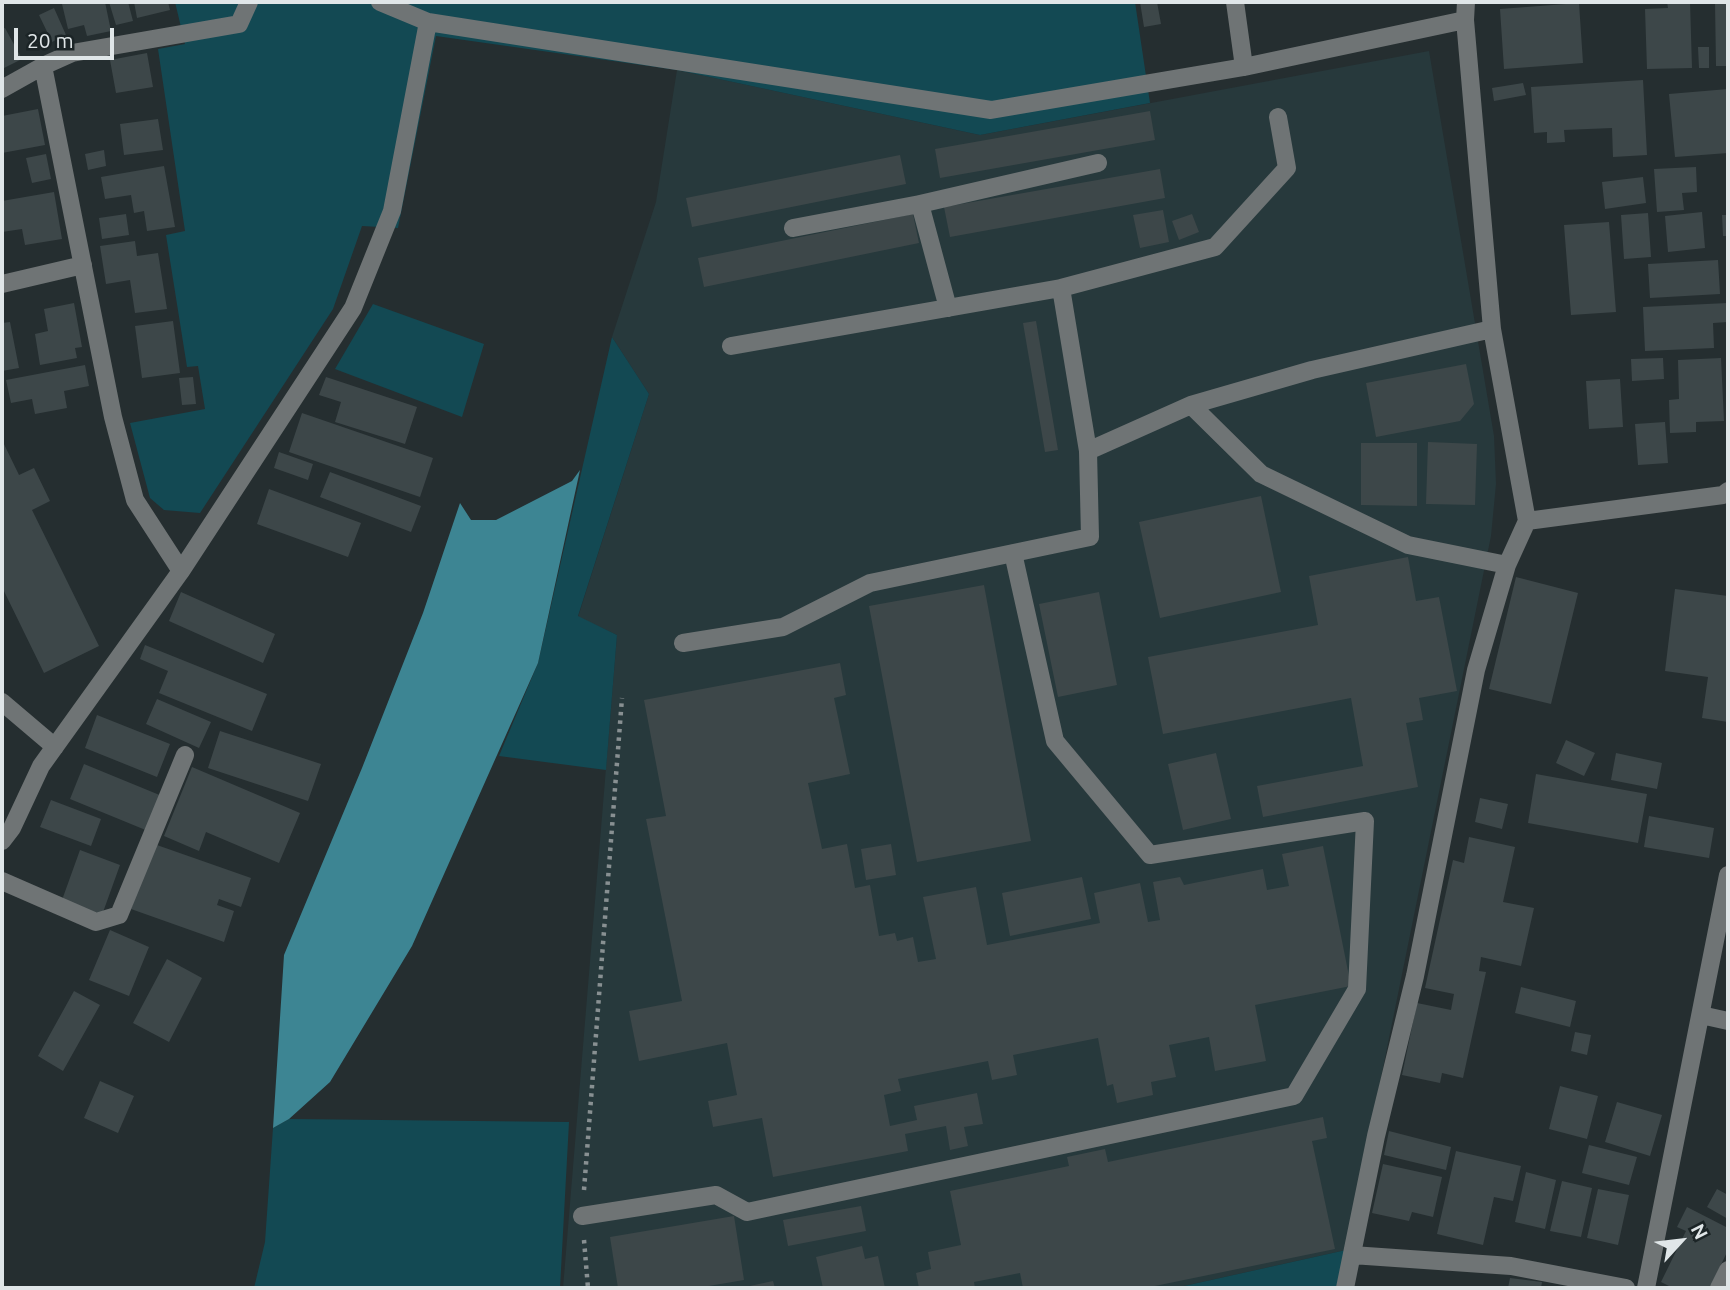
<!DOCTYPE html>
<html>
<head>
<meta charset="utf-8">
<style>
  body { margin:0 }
  #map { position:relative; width:1730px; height:1290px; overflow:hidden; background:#252e30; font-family:Ubuntu,sans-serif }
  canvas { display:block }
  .frame { position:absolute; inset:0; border:4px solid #e0e6e8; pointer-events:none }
  .north { position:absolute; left:1646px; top:1206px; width:70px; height:70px; -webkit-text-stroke:5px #1b2426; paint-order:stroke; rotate:63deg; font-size:19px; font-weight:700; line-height:28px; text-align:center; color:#e0e6e8 }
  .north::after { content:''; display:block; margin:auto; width:24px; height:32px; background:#e0e6e8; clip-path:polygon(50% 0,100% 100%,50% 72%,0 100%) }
  .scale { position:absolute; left:14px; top:28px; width:100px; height:32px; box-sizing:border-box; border:4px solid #e0e6e8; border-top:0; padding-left:9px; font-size:21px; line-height:24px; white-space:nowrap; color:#e0e6e8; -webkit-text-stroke:5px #1b2426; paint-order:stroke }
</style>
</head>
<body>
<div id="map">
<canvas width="1730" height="1290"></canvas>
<div class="frame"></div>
<div class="north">N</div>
<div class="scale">20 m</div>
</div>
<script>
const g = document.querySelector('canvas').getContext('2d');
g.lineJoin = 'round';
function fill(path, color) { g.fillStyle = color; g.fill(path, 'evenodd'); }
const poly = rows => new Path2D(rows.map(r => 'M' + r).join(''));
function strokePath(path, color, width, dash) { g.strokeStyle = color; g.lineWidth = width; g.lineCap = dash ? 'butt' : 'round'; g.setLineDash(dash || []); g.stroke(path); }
const built = poly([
  [1429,51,1494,436,1496,484,1491,536,1346,1250,1175,1288,563,1288,617,635,578,617,649,394,612,337,656,202,677,70,980,135]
]);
const green = poly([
  [175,2,1135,2,1150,103,980,135,677,70,436,36,398,228,362,226,333,309,200,513,164,510,150,498,130,423,205,409,198,366,187,367,166,235,185,231,158,49,185,44],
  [373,304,484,344,462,417,335,369],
  [612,337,649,394,578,616,617,635,606,770,499,756,538,663],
  [289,1119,569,1122,560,1288,254,1288,265,1242,273,1128],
  [1346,1250,1336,1288,1175,1288]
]);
const water = poly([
  [580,470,538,663,412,946,330,1082,289,1119,273,1128,284,955,362,768,423,613,460,503,471,520,496,520,572,481]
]);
const building = poly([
  [71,2,105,2,111,31,87,36,84,25,68,29,62,4],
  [109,2,128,2,133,21,116,25],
  [134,2,168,2,170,10,137,18],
  [1140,2,1157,2,1161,24,1144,27],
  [1667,2,1690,2,1692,68,1647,69,1645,9,1668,8],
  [1715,2,1728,2,1728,66,1716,66],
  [1579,3,1583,63,1504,69,1500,9],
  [54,8,66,35,52,42,39,15],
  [5,28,22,59,2,69,2,29],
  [1698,47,1709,47,1709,68,1699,68],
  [147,53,153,87,116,93,110,60],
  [1643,80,1647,155,1613,157,1612,128,1564,130,1565,142,1547,143,1547,132,1534,133,1531,87],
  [1523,83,1526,95,1494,101,1492,88],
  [1728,89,1728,153,1675,157,1669,94],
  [38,109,45,145,2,153,2,116],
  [1150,111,1155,140,940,178,935,149],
  [158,119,163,150,124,155,120,124],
  [104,150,106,166,88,170,85,154],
  [46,154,51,179,32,183,26,158],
  [900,155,906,184,692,227,686,198],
  [164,166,175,227,147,231,144,211,134,213,131,195,105,199,101,177],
  [1696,167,1697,192,1682,193,1684,210,1657,212,1654,169],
  [1160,169,1165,198,950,237,944,207],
  [1643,177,1646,203,1605,209,1602,182],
  [54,192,62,239,25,245,22,229,2,232,2,201],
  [1163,210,1169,242,1140,248,1133,215],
  [1702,212,1705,248,1668,252,1665,216],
  [1648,213,1651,257,1624,259,1621,215],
  [126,214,129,235,102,239,99,218],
  [913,214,919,243,704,287,698,258],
  [1192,214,1199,232,1179,240,1172,221],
  [1722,215,1728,215,1728,236,1723,236],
  [1609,222,1616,312,1571,315,1564,225],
  [135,241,137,256,158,253,167,309,135,313,130,280,106,284,100,246],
  [1718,260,1720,294,1650,298,1648,264],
  [74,303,82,347,75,348,77,358,40,365,35,334,48,331,44,309],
  [1728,303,1728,322,1713,323,1714,348,1645,351,1643,307],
  [173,321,180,373,142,378,135,326],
  [1036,321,1058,450,1045,452,1023,323],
  [10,322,19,368,2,371,2,323],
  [1663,358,1664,379,1632,381,1631,359],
  [1721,358,1724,421,1696,422,1696,432,1670,433,1669,400,1679,399,1678,360],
  [1466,364,1474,404,1460,421,1376,437,1366,383],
  [85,365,89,386,64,391,67,408,35,414,32,399,11,403,6,380],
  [193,377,196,404,182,405,179,378],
  [326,377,417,407,405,444,335,422,341,402,319,395],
  [1620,379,1623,427,1589,429,1586,381],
  [302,413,433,458,420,497,289,452],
  [1665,422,1668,463,1638,465,1635,424],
  [2,440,19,475,34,468,50,501,32,510,99,646,44,673,2,587],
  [1428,442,1477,444,1475,505,1426,504],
  [1361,443,1417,443,1417,506,1361,505],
  [279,452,313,464,308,480,274,468],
  [330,472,421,506,411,532,320,497],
  [269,489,361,523,348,557,257,524],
  [1261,496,1281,592,1160,618,1139,522],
  [1408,557,1416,601,1439,597,1457,691,1419,698,1423,720,1406,723,1418,787,1263,817,1257,786,1363,766,1351,698,1163,734,1148,657,1318,625,1309,576],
  [1516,577,1578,593,1551,704,1489,689],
  [984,585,1031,841,917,862,869,606],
  [1675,589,1728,596,1728,722,1702,718,1708,677,1665,671],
  [181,592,275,634,263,663,169,621],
  [1099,592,1117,685,1058,697,1039,604],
  [145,645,267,694,252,731,159,693,168,671,140,659],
  [840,663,846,695,834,698,850,774,808,783,822,849,847,844,855,888,870,885,879,936,895,933,897,941,913,937,918,962,936,959,923,897,976,887,987,945,1100,923,1094,893,1140,883,1148,922,1160,920,1153,882,1180,877,1184,885,1263,869,1267,890,1289,886,1282,854,1323,846,1351,986,1255,1005,1266,1061,1215,1071,1209,1037,1169,1045,1176,1077,1151,1082,1153,1095,1117,1103,1113,1084,1107,1086,1098,1038,1013,1055,1017,1075,992,1080,988,1061,898,1079,901,1091,884,1095,890,1126,917,1120,914,1106,977,1093,983,1124,964,1127,968,1146,950,1150,946,1126,905,1134,908,1151,773,1177,762,1118,713,1127,708,1101,737,1095,727,1043,639,1061,629,1011,682,1001,646,819,666,816,644,700],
  [157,699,211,722,199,748,146,724],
  [97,715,170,744,157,777,85,748],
  [220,731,321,764,308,801,208,768],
  [1566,740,1595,753,1584,776,1556,763],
  [1216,753,1231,819,1183,830,1168,764],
  [1616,753,1662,763,1657,789,1611,780],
  [84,764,162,796,148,831,70,799],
  [192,767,300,813,279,863,206,832,199,851,164,836],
  [1536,774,1647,794,1638,843,1528,823],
  [1480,798,1508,804,1502,829,1475,822],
  [51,800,101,819,91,846,40,827],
  [1649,816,1714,828,1709,858,1644,847],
  [1469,837,1515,847,1503,902,1534,908,1521,966,1481,957,1479,971,1486,972,1463,1078,1442,1073,1440,1083,1402,1075,1417,1003,1451,1010,1454,994,1425,988,1453,860,1464,863],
  [154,844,251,878,241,907,219,899,217,905,234,911,224,942,131,909],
  [891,844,896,875,866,880,861,849],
  [80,850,120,865,102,915,62,900],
  [1082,877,1091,919,1010,936,1002,893],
  [110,930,149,947,129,996,89,980],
  [167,959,202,978,169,1042,133,1023],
  [1521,987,1576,1001,1570,1027,1515,1013],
  [74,991,100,1005,63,1071,38,1056],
  [1575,1032,1591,1035,1587,1055,1571,1051],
  [100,1081,134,1096,118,1133,84,1118],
  [1560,1086,1598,1096,1587,1139,1549,1129],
  [1617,1102,1662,1115,1650,1156,1605,1142],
  [1323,1117,1327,1138,1312,1141,1335,1249,1145,1288,1023,1288,1020,1273,974,1282,975,1288,919,1288,916,1273,931,1269,928,1252,961,1245,950,1191,1069,1166,1067,1157,1105,1149,1108,1162],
  [1389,1131,1451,1147,1446,1170,1384,1155],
  [1589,1145,1637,1157,1629,1185,1582,1173],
  [1456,1151,1521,1166,1513,1201,1494,1197,1483,1245,1437,1234],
  [1383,1164,1442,1177,1433,1217,1412,1212,1409,1221,1372,1213],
  [1526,1172,1556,1180,1545,1229,1515,1222],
  [1562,1181,1592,1188,1581,1237,1550,1231],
  [1598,1189,1629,1195,1618,1245,1587,1238],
  [1717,1189,1728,1195,1728,1219,1707,1207],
  [861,1206,866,1231,788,1246,783,1220],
  [1687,1207,1728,1228,1728,1250,1710,1288,1673,1288,1661,1282,1686,1231,1677,1227],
  [734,1216,744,1280,697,1288,618,1288,610,1237],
  [862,1246,865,1259,878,1256,885,1288,823,1288,816,1257],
  [1510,1278,1542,1282,1541,1288,1508,1288],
  [773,1281,775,1288,745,1288,745,1287]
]);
const path = poly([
  [584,1190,622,698],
  [584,1240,588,1288]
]);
const minor = poly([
  [380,2,428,22,991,110,1244,67,1465,20],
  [1235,2,1244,67],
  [43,66,113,417,135,500,181,571],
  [2,89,43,66,72,53,239,24,249,2],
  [1278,117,1287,168,1215,247,1061,288,1088,451,1191,405,1312,370,1492,329],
  [920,204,948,308],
  [793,228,920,204,1098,163],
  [2,284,83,265],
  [731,346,1061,288],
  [1191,405,1261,474,1408,545,1507,565],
  [1527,521,1723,495,1728,491],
  [683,643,783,627,870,583,1090,537,1088,451],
  [2,702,55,747],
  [2,841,12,828,41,766,181,571,353,308,392,211,428,22],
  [2,881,96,922,119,915,185,755],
  [1701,1015,1728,1021],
  [582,1216,716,1195,747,1212,1294,1096,1357,989,1365,821,1150,855,1055,741,1013,553],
  [1352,1255,1511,1266,1626,1288],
  [1345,1288,1376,1136,1415,976,1476,670,1507,565,1527,521,1492,329,1465,20,1466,2],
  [1646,1288,1728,875],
  [1719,1288,1728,1270]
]);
fill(built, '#27393c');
fill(green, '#134953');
fill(water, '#3d8593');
fill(building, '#3d4749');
strokePath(path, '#889092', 4.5, [3.5, 5]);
strokePath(minor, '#6f7475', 18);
</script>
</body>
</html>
